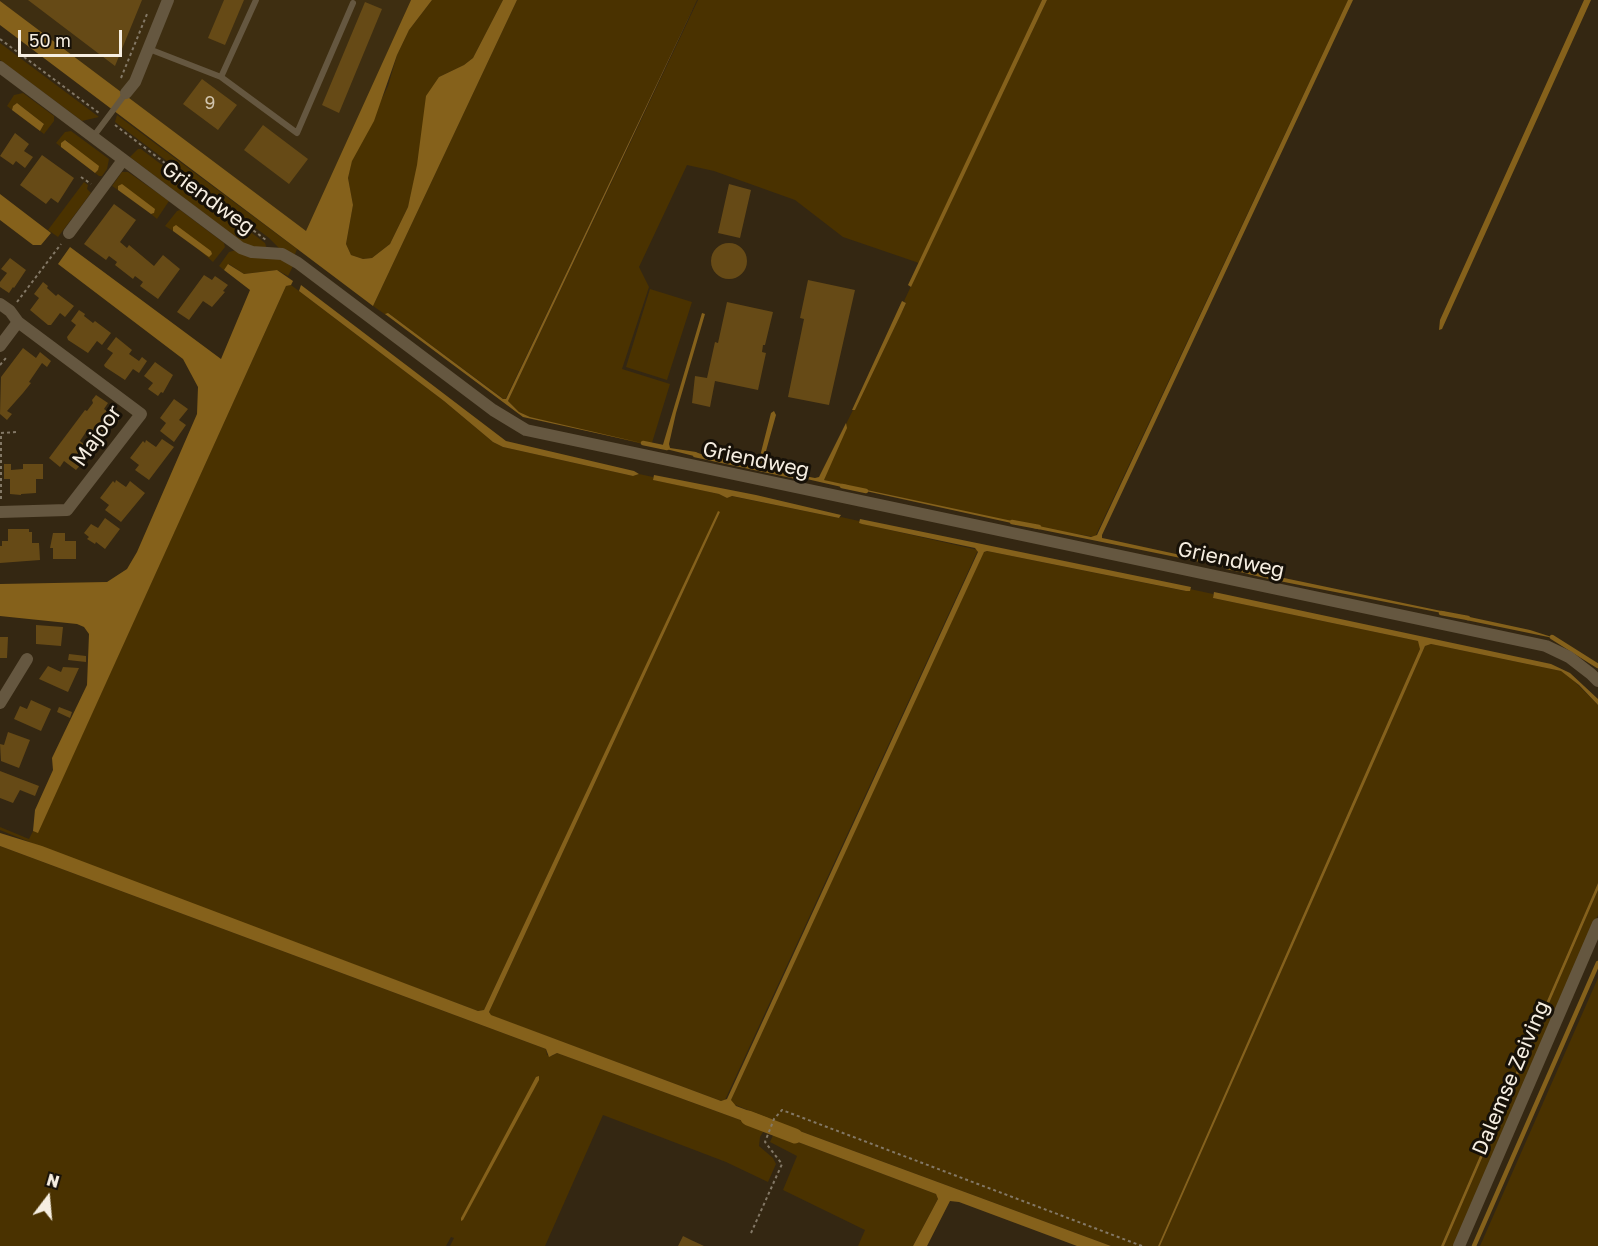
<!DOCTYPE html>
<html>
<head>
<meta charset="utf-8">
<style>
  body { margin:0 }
  #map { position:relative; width:1598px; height:1246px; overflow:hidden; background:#342712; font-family:"Golos Text",sans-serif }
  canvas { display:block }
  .north { position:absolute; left:18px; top:1168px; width:60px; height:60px; -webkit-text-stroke:4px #171108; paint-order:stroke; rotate:16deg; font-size:16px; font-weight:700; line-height:24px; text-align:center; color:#f6eee1 }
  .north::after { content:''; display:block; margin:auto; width:21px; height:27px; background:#f6eee1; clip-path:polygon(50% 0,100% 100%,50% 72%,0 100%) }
  .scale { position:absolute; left:18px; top:30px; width:104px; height:27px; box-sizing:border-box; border:3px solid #f6eee1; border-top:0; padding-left:8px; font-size:18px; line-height:21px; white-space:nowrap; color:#f6eee1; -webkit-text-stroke:4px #171108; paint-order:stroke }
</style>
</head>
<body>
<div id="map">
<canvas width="1598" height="1246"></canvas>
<div class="north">N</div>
<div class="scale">50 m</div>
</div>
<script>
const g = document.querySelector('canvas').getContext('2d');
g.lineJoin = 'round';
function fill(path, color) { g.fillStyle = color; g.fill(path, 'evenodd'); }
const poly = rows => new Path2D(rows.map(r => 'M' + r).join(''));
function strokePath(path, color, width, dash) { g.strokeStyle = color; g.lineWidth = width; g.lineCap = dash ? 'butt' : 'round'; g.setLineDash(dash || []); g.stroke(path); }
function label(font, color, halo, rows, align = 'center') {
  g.font = font + ' "Golos Text",sans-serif'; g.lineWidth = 6; g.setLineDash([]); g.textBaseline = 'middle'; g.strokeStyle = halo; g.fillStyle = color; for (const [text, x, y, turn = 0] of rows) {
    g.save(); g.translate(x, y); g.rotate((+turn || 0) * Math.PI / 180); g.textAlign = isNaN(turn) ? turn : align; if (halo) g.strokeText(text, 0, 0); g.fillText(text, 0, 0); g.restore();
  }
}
const built = poly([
  [0,0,411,0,306,237,0,14]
]);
const green = poly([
  [432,0,503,0,473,58,464,65,439,77,408,207,390,244,372,258,363,259,351,255,346,244,353,205,348,178,352,160,388,86,397,55,409,30],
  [517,0,697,0,505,400,388,313,386,315,373,306],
  [698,0,1042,0,919,263,843,237,795,200,714,171,687,165,639,267,649,287,622,369,670,384,651,446,530,417,519,412,508,401],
  [1047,0,1348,0,1095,537,1034,527,823,480,846,424,853,410,855,410,901,314,906,303,904,301],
  [0,43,99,117,82,121,0,60],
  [23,93,54,116,54,121,44,134,40,131,44,124,17,103,13,106,12,110,7,106,14,95],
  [117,115,297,249,294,257,280,249,269,238,115,122],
  [71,131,109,159,107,169,102,176,99,176,95,173,98,170,66,140,61,143,61,147,56,143,65,132],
  [138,149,141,149,265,243,267,249,248,247,130,157],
  [122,172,128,172,169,201,157,219,151,214,154,213,118,186,118,190,112,186],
  [84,182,88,185,87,189,91,193,58,237,48,230],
  [180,210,224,243,225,247,213,262,173,227,173,231,165,226,177,211],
  [236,250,278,257,294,264,288,276,277,270,244,274,229,264,224,270,219,266,229,252],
  [291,285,444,401,493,442,503,447,633,476,639,474,653,477,654,480,719,494,727,498,731,496,839,518,841,517,859,521,859,523,978,550,725,1100,721,1101,490,1015,489,1012,720,512,718,512,484,1010,478,1011,61,855,0,830,0,827,29,839,33,831,38,832,286,286],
  [650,289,692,302,667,380,626,367],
  [987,551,1185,591,1190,589,1213,594,1213,598,1418,641,1420,643,1420,649,1158,1246,1111,1246,778,1123,731,1103,731,1100,983,553],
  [1431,644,1561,671,1568,675,1598,705,1598,883,1441,1246,1160,1246,1425,646],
  [0,846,546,1049,547,1055,552,1056,557,1053,765,1129,760,1137,759,1146,773,1158,776,1164,768,1182,726,1162,603,1115,545,1246,450,1246,454,1238,451,1237,446,1246,0,1246],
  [1598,890,1598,915,1454,1246,1444,1246],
  [1598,978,1598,1246,1480,1246],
  [774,1133,936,1194,938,1199,913,1246,858,1246,865,1230,783,1190,797,1156,770,1142]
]);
const water = poly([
  [411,0,432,0,409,30,397,55,374,121,352,161,348,178,353,205,346,244,351,255,363,259,372,258,390,244,408,207,417,165,426,96,439,77,464,65,473,58,503,0,517,0,373,306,0,25,0,1,306,231],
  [697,0,508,401,519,412,530,417,646,444,523,417,385,314,388,313,503,399,506,399],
  [1042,0,1047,0,911,287,908,285],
  [1348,0,1353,0,1102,535,1102,538,1107,539,1222,564,1230,566,1230,568,1033,528,1034,525,1091,537,1097,535],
  [1584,0,1591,0,1442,329,1439,330,1440,320],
  [17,103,44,124,40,131,12,110,13,106],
  [65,140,99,166,98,170,95,173,61,147,61,143],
  [122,184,155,209,154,213,151,214,118,190,118,186],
  [0,194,51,233,41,245,33,245,0,220],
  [176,225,211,251,212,254,209,257,206,255,173,231,173,227],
  [70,247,221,359,250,290,224,270,228,264,244,274,277,270,293,281,291,285,286,286,38,833,33,831,35,810,53,770,52,758,87,685,89,634,84,627,77,624,0,616,0,584,107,582,127,569,137,552,197,414,198,387,183,359,58,264],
  [301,285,506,441,634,471,639,474,633,476,503,447,493,442,444,401,299,291],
  [902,301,906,303,901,314,855,410,852,410],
  [702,313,705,314,676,413,669,444,670,448,696,452,700,454,698,457,662,448],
  [774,411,776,415,761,469,760,470,757,468,771,413],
  [846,423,847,428,824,480,847,485,846,488,798,477,799,475,815,478,819,477],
  [654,475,756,495,841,515,839,518,732,496,727,498,719,494,653,480],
  [861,490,867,490,1017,522,1016,524],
  [718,511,720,512,489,1012,491,1015,721,1101,727,1099,978,552,975,548,862,524,859,523,860,519,1191,587,1190,591,1186,591,987,551,984,552,731,1100,736,1106,768,1118,765,1129,557,1053,549,1057,546,1049,0,846,0,833,42,846,478,1011,484,1010],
  [1246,570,1446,612,1447,614,1269,579,1248,574],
  [1214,592,1551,664,1570,673,1598,699,1598,705,1579,685,1561,671,1431,644,1425,646,1160,1246,1158,1246,1420,649,1418,641,1213,598],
  [1465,616,1530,630,1558,639,1466,620,1464,618],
  [1598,883,1598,890,1444,1246,1441,1246],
  [539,1076,539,1080,463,1220,461,1221,461,1218,536,1077],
  [778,1123,1111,1246,1077,1246,959,1202,950,1201,927,1246,913,1246,938,1199,936,1194,774,1133]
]);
const stream = poly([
  [643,443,667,448],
  [695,455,802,478],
  [842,486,866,491],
  [1012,522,1039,527],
  [1227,567,1251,572],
  [1441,613,1468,618],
  [1552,637,1598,666],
  [1474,1246,1598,963]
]);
const canal = poly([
  [748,1118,795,1136]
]);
const building = poly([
  [28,0,142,0,115,66],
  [224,0,244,0,225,45,208,38],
  [365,2,382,9,339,113,322,105],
  [202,79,237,105,218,130,183,104],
  [263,125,308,159,289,184,244,150],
  [15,133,29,144,24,151,33,157,25,168,16,161,13,165,0,156],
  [42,155,74,178,58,203,51,198,46,204,20,185],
  [729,184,751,190,740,238,718,233],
  [114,204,136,220,120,242,127,248,129,245,154,266,163,255,180,269,158,299,140,286,143,282,135,276,133,279,115,265,117,262,109,256,106,260,84,244],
  '711 261a18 18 0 1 1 36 0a18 18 0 1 1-36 0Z',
  [10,258,26,270,14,288,13,287,9,293,0,287,0,282,7,273,1,269],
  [204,275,212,280,215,276,228,285,223,291,225,292,212,307,203,301,189,320,177,312],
  [808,280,855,290,829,405,788,397,804,319,800,318],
  [43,282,48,286,47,288,56,296,58,294,74,306,65,317,60,313,51,325,48,325,30,310,39,298,34,294],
  [727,302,773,312,765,345,763,345,762,352,766,353,758,390,715,381,710,407,692,403,695,376,707,378,715,342,718,343],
  [79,310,85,314,84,316,93,323,95,321,111,333,102,345,97,341,88,353,68,340,67,337,76,325,71,321],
  [116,337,132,350,129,354,139,361,142,357,147,361,139,373,133,369,125,380,105,367,104,365,113,353,107,349],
  [23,348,36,358,40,352,51,361,47,367,42,363,29,382,31,383,23,393,7,411,12,414,7,420,0,414,1,377],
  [155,362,173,375,163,393,161,392,158,396,148,389,153,383,144,376],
  [96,395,108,403,104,409,116,418,103,438,100,438,88,429,80,441,91,450,92,452,76,470,64,461,60,467,49,458,85,410,87,411,93,403,92,400],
  [174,399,188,409,179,420,186,425,174,442,160,431,166,423,160,418],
  [162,439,174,447,149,480,135,470,139,465,130,458,143,441,145,443,146,440,156,447],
  [4,464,11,464,11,470,23,469,23,464,43,464,43,479,36,479,36,493,21,494,21,495,10,494,10,479,4,479],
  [116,480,126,487,130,481,145,493,121,522,105,510,109,505,100,498,113,481,115,483],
  [105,518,120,529,105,549,96,542,95,544,87,539,89,537,84,533,91,524,98,528],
  [8,529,29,529,29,532,32,532,32,543,39,543,40,560,0,563,0,546,2,546,2,541,8,541],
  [53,533,65,533,65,541,76,541,76,559,53,559,53,548,50,548],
  [36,625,63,627,61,646,36,644],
  [0,637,8,637,7,658,0,658],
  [69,654,86,656,86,662,68,660],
  [48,666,61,672,63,667,79,668,68,692,39,679],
  [31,700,51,709,41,731,14,719,20,706,27,709],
  [59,707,72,712,70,718,57,712],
  [8,732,30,740,19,768,1,761,0,744,4,745],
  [0,771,39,786,35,796,20,790,13,803,0,798],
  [683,1236,691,1240,704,1246,678,1246]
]);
const path = poly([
  [0,39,99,113],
  [121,78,147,14],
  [115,125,266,240],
  [81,177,91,184],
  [17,302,61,244],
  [0,365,6,358],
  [1,499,1,433,17,432],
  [751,1233,782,1164,765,1142,774,1119,782,1110,1142,1246]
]);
const service = poly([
  [149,49,221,77,297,133,353,3],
  [221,77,256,0],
  [93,137,126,93]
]);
const minor = poly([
  [0,67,241,248,252,252,282,254,298,263,493,410,526,430,1546,646,1569,657,1591,674,1598,681],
  [126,93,135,82,168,0],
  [69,233,123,160],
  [0,304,10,311,18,322,141,414,67,510,0,512],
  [0,346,18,322],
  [0,703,27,659],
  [1459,1246,1598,924]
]);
const numberNames = [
  ["9",210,103]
];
const streetNames = [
  ["Griendweg",208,198,36],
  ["Majoor",97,436,-55],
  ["Griendweg",756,460,12],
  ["Griendweg",1231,560,12],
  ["Dalemse Zeiving",1511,1078,-67]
];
fill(built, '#3e2e11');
fill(green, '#4a3200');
fill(water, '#85611b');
strokePath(stream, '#85611b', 4.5);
strokePath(canal, '#85611b', 15);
fill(building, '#664a16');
strokePath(path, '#837866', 2, [3, 3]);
strokePath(service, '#655740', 6);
strokePath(minor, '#655740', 12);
label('18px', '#d2c5ae', null, numberNames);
label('21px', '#f6eee1', '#171108', streetNames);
</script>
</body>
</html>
